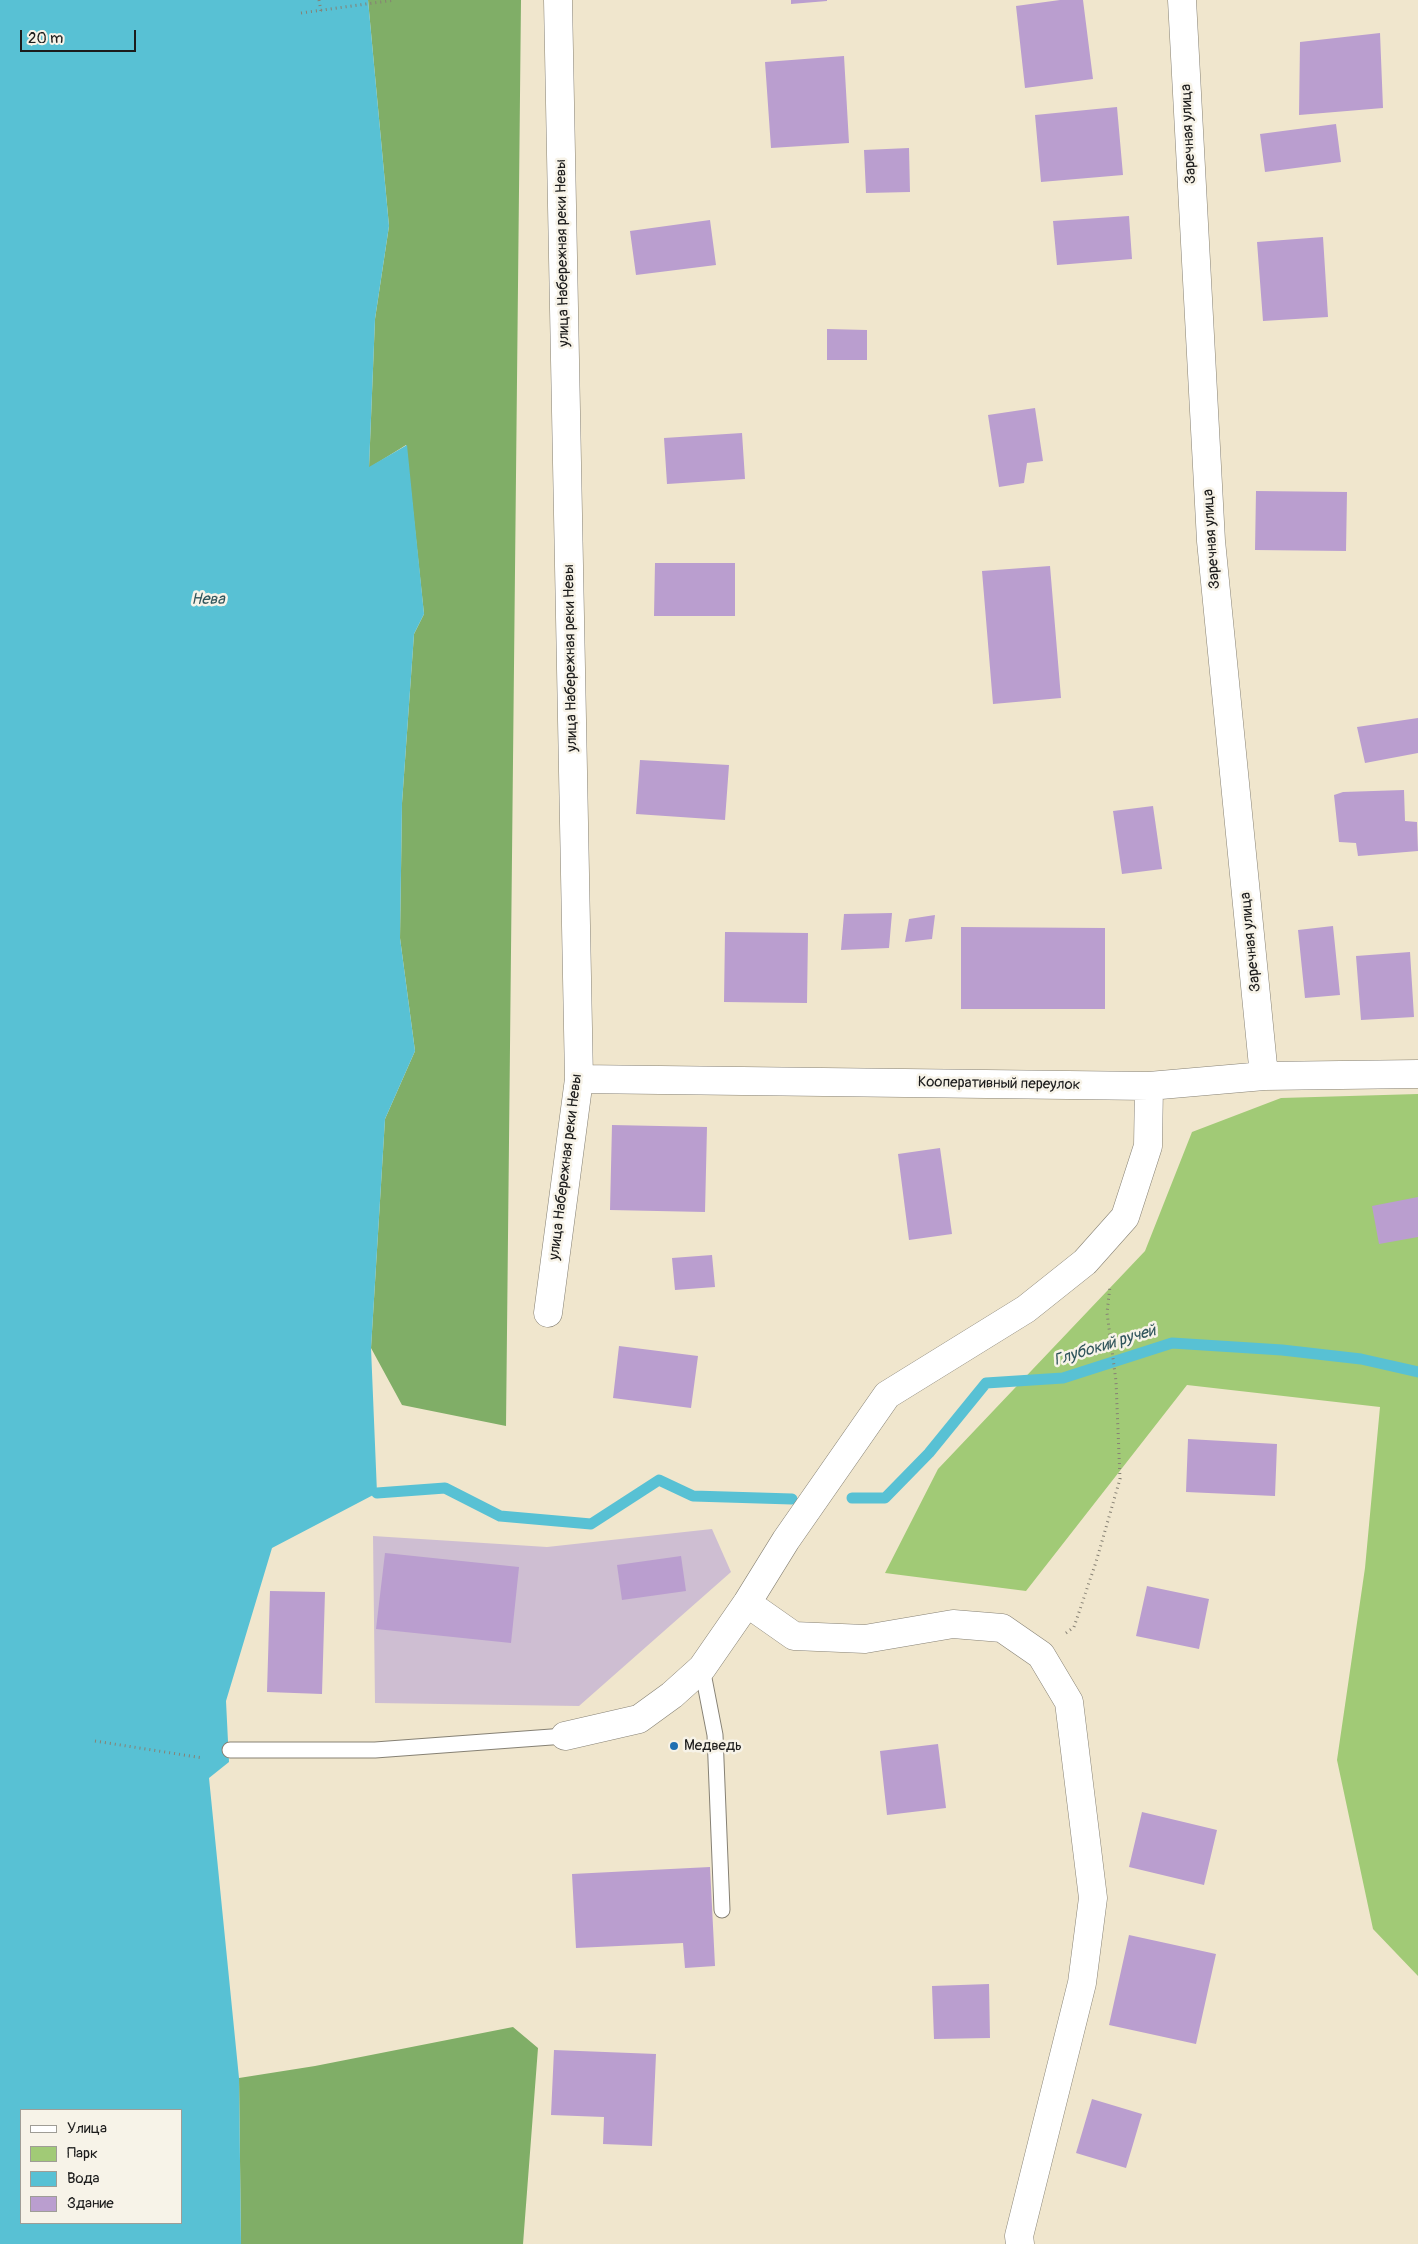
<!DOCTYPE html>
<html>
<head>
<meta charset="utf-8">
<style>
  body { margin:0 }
  #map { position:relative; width:1418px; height:2244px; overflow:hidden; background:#f0e6cd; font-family:Pangolin,sans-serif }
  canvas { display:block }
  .legend { position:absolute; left:20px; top:2109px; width:162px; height:115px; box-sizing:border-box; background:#f7f3e8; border:1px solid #9f9d96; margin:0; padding:6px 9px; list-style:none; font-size:15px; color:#1c1c1c }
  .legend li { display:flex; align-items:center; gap:10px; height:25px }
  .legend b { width:25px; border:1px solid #9f9d96 }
  .scale { position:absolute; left:20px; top:30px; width:116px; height:22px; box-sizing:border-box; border:2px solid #1c1c1c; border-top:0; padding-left:6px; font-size:15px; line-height:18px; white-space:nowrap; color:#1c1c1c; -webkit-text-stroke:4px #f7f3e8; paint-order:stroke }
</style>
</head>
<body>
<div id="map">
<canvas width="1418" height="2244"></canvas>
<ul class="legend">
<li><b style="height:6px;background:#fff"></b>Улица</li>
<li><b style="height:14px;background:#a1ca76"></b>Парк</li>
<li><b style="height:14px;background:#58c1d4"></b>Вода</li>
<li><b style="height:14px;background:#ba9ecf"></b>Здание</li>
</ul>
<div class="scale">20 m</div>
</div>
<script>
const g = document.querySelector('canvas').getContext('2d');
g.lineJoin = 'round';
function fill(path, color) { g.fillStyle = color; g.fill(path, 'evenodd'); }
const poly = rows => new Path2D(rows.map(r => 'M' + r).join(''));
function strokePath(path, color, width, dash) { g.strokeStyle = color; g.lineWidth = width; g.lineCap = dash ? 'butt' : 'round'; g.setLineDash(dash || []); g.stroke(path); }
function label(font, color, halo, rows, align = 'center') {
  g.font = font + ' Pangolin,sans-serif'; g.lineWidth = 5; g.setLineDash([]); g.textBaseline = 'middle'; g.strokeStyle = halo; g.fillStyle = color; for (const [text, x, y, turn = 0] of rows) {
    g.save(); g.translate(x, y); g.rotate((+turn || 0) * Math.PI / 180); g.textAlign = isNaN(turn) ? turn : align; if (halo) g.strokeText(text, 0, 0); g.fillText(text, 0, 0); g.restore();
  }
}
const industrial = poly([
  [712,1529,731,1572,579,1706,375,1703,373,1536,547,1547]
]);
const green = poly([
  [1418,1094,1418,1976,1373,1929,1337,1760,1365,1568,1380,1407,1187,1385,1026,1591,885,1573,938,1469,1145,1251,1192,1132,1281,1098]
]);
const forest = poly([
  [368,0,521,0,506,1426,402,1405,371,1348,385,1119,415,1051,400,938,402,803,414,634,424,614,406,445,369,468,375,319,389,226],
  [513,2027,538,2048,523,2244,241,2244,239,2078,315,2066]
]);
const water = poly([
  [0,0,368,0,389,226,375,319,369,467,407,445,424,614,414,634,402,803,400,938,415,1051,385,1119,371,1348,377,1493,272,1548,226,1701,229,1762,209,1778,239,2078,241,2244,0,2244],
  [21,2110,181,2110,181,2223,21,2223]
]);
const stream = poly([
  [377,1493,445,1488,500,1516,591,1524,659,1480,693,1496,792,1499],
  [852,1498,885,1498,929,1453,986,1383,1063,1378,1172,1343,1282,1350,1361,1359,1418,1372]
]);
const building = poly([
  [791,0,827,0,827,1,791,4],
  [1060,0,1083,0,1093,79,1025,88,1016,6],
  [1380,33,1383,108,1299,115,1300,42],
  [844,56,849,143,771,148,765,62],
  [1117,107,1123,175,1041,182,1035,115],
  [1336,124,1341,162,1265,172,1260,134],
  [909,148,910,192,866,193,864,150],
  [1129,216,1132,259,1057,265,1053,221],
  [710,220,716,265,636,275,630,231],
  [1323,237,1328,317,1263,321,1257,242],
  [827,329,867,330,867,360,827,360],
  [1035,408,1043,461,1027,463,1024,483,999,487,988,415],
  [742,433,745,479,667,484,664,438],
  [1256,491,1347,492,1346,551,1255,550],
  [655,563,735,563,735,616,654,616],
  [1050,566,1061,698,993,704,982,571],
  [1418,718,1418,753,1365,763,1357,727],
  [640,760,729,765,725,820,636,814],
  [1404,790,1405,821,1417,822,1418,851,1358,856,1356,843,1339,842,1334,795,1343,792],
  [1153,806,1162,869,1122,874,1113,811],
  [892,913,889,948,841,950,844,914],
  [935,915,932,939,905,942,909,919],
  [1333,926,1340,995,1305,998,1298,930],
  [961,927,1105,928,1105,1009,961,1009],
  [725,932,808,933,807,1003,724,1002],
  [1410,952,1414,1017,1361,1020,1356,956],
  [612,1125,707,1127,705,1212,610,1210],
  [940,1148,952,1234,909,1240,898,1154],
  [1418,1197,1418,1237,1379,1244,1372,1206],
  [712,1255,715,1287,675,1290,672,1258],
  [619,1346,698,1356,691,1408,613,1398],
  [1188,1439,1277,1444,1275,1496,1186,1492],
  [385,1553,519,1567,511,1643,376,1629],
  [681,1556,686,1591,622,1600,617,1565],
  [1147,1586,1209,1599,1199,1649,1136,1636],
  [270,1591,325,1592,322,1694,267,1692],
  [938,1744,946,1808,887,1815,880,1751],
  [1142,1812,1217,1830,1204,1885,1129,1867],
  [710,1867,715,1966,685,1968,683,1943,576,1948,572,1874],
  [1129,1935,1216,1954,1196,2044,1109,2025],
  [989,1984,990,2038,934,2039,932,1986],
  [554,2050,656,2054,652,2146,603,2144,604,2117,551,2115],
  [1092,2099,1142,2114,1126,2168,1076,2153]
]);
const path = poly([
  [319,0,321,11],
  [301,13,395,0],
  [1066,1633,1074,1627,1096,1562,1120,1479,1116,1381,1107,1313,1110,1286],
  [95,1741,203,1758]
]);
const lane = poly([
  [702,1668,715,1735,722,1910],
  [230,1750,375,1750,565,1736]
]);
const street = poly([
  [1182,0,1211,541,1264,1076],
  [579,1079,1149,1086,1264,1076,1418,1074],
  [548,1313,579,1079,558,0],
  [747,1603,794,1636,865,1639,953,1624,1002,1628,1041,1655,1069,1702,1093,1898,1082,1983,1019,2236,1020,2244],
  [565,1736,639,1719,672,1695,702,1668,747,1603,786,1540,887,1395,1026,1309,1085,1262,1125,1217,1148,1146,1149,1086]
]);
const markers = [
  [674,1746,5,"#1f6fb2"]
];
const streetNames = [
  ["Заречная улица",1189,134,-93],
  ["улица Набережная реки Невы",563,253,-91],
  ["Заречная улица",1212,539,-94],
  ["улица Набережная реки Невы",571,658,-91],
  ["Заречная улица",1251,942,-96],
  ["Кооперативный переулок",999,1084,1],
  ["улица Набережная реки Невы",566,1167,-83]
];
const poiNames = [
  ["Медведь",684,1746]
];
const waterNames = [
  ["Нева",208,600],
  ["Глубокий ручей",1105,1346,-17]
];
fill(industrial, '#cebed2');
fill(green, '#a1ca76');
fill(forest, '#80ae67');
fill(water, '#58c1d4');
strokePath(stream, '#58c1d4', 11);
fill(building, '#ba9ecf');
strokePath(lane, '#868174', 17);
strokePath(street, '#868174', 29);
strokePath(path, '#868174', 3, [1, 4]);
strokePath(lane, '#fff', 15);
strokePath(street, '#fff', 28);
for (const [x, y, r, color] of markers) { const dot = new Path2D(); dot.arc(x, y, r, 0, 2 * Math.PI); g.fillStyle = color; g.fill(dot); strokePath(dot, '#f7f3e8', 2); }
label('15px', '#1c1c1c', '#f7f3e8', streetNames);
label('15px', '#1c1c1c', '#f7f3e8', poiNames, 'left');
label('italic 16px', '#31565c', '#f7f3e8', waterNames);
</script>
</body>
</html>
